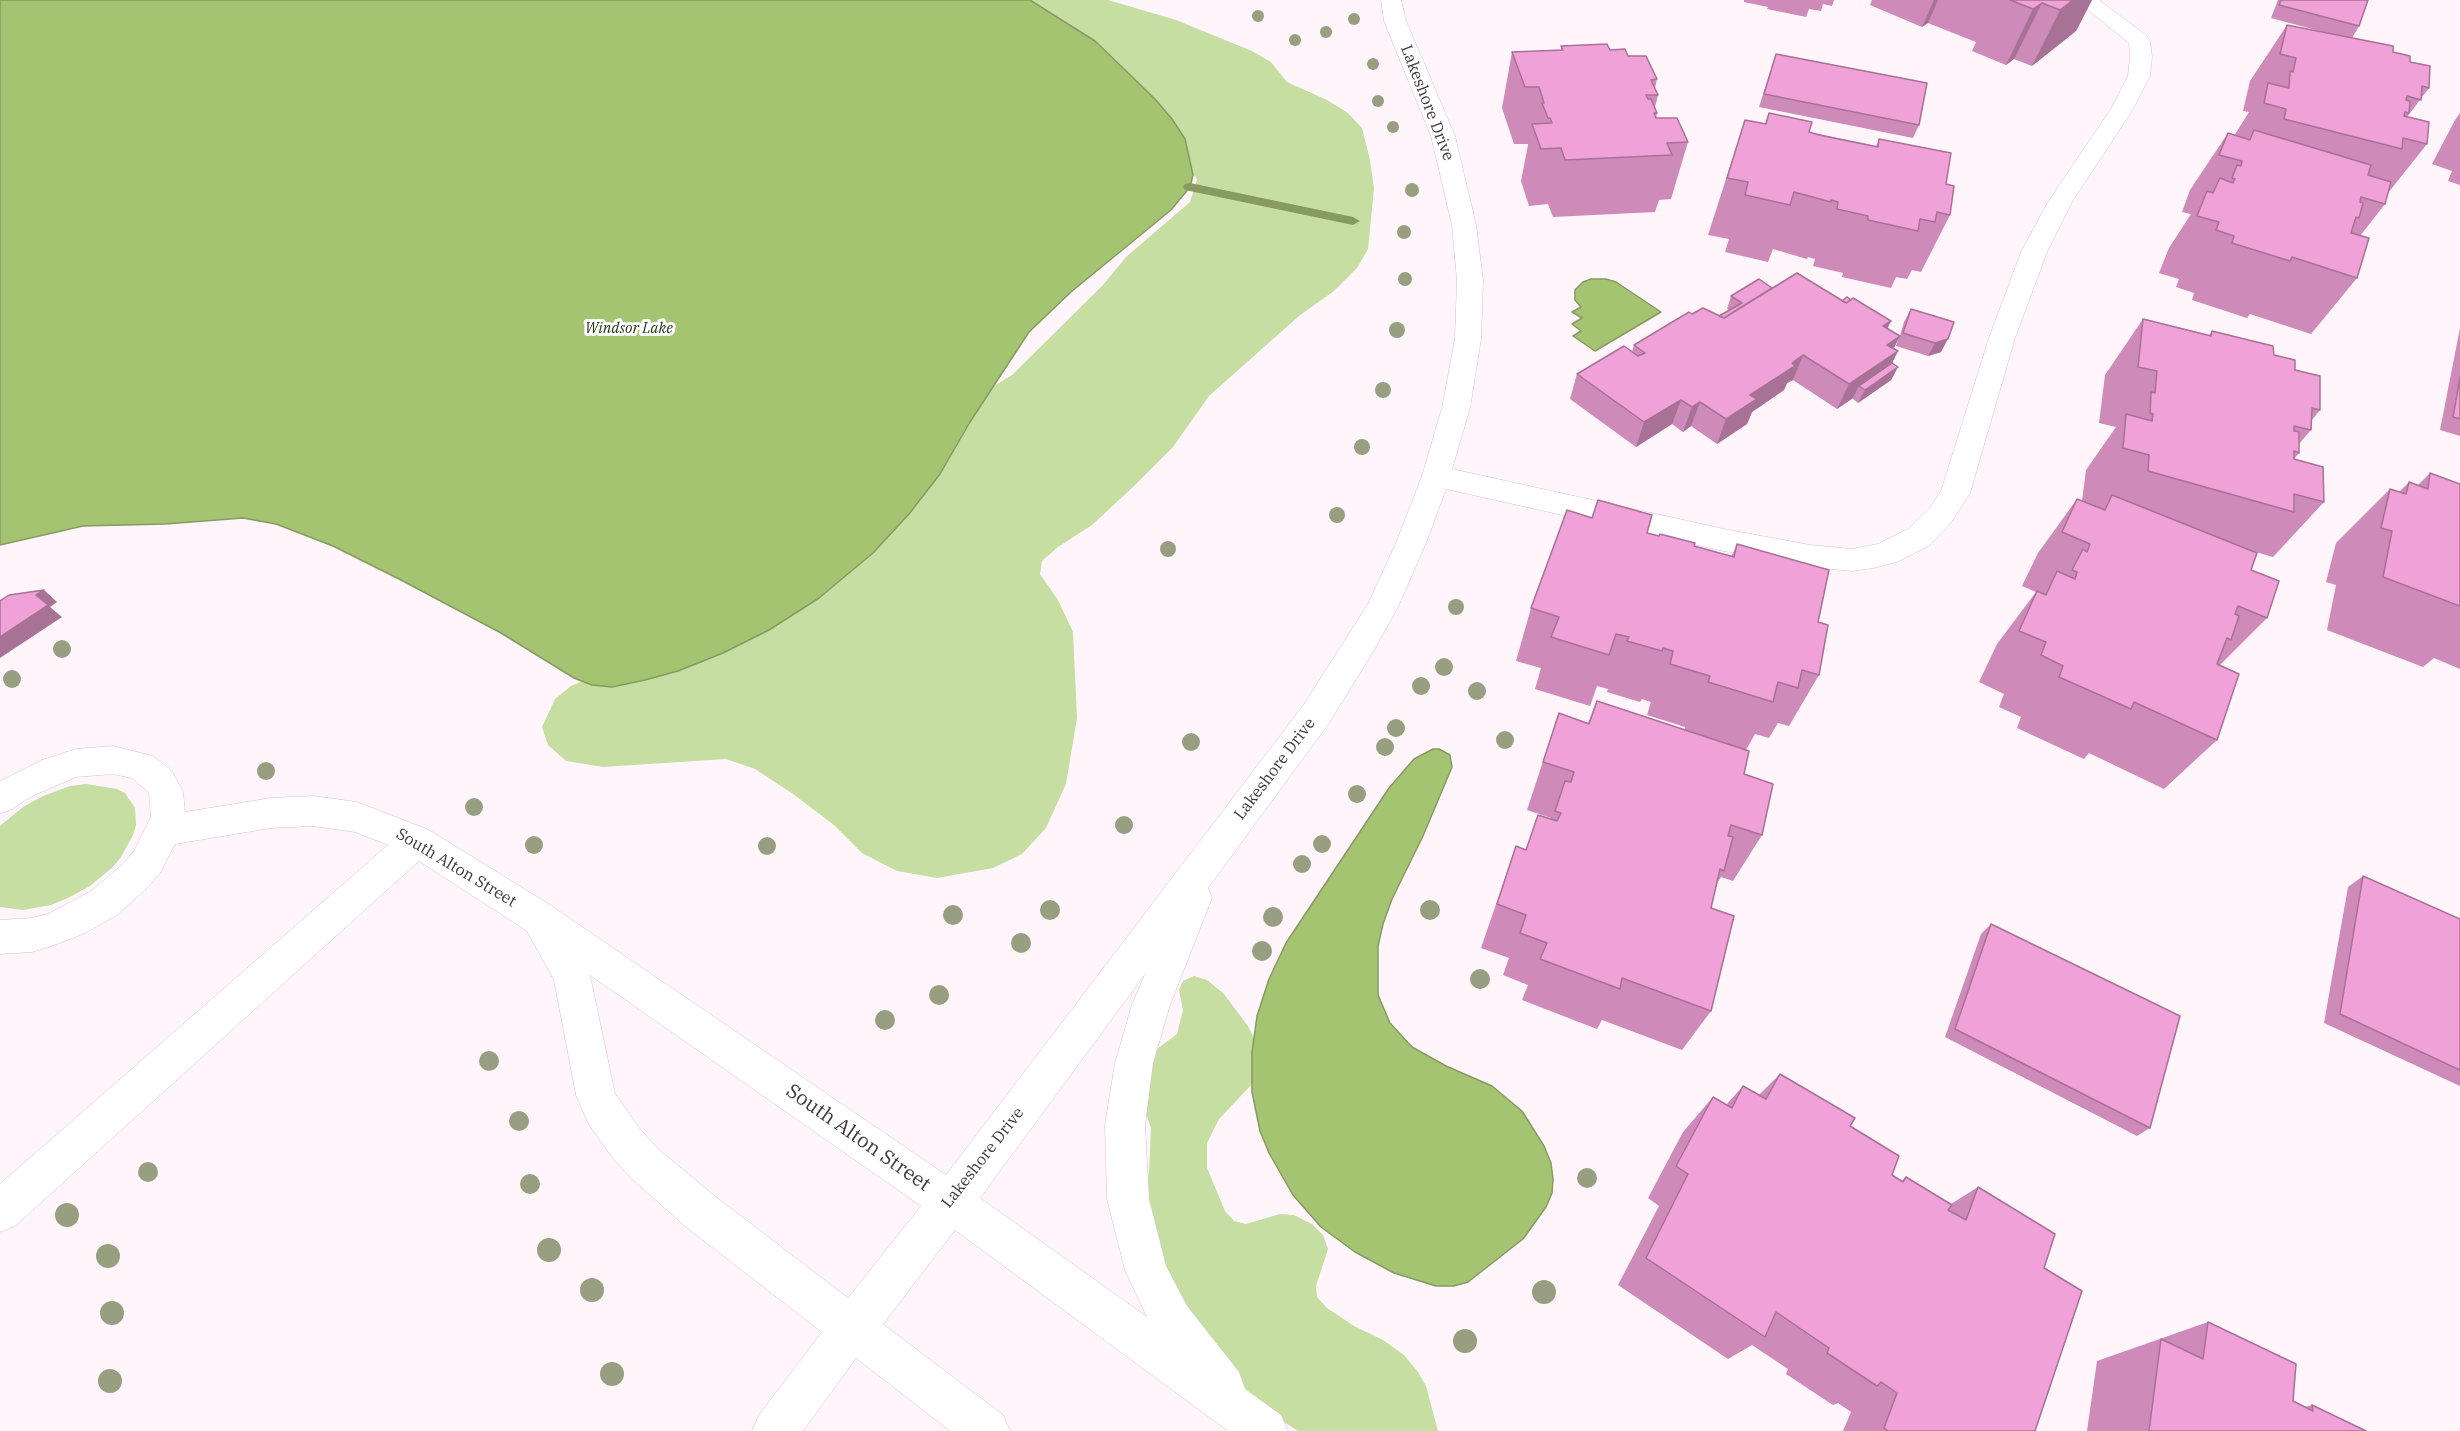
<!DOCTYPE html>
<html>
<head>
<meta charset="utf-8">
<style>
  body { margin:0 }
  canvas { display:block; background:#fff5fb }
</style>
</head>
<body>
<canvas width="2460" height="1431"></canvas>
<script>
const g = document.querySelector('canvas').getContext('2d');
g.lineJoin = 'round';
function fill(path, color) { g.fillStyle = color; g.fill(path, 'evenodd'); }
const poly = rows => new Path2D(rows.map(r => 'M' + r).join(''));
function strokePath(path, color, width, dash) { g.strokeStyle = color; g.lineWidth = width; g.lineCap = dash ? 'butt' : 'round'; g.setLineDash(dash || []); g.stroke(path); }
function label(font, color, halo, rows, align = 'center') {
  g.font = font + ' "IBM Plex Serif",serif'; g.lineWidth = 6; g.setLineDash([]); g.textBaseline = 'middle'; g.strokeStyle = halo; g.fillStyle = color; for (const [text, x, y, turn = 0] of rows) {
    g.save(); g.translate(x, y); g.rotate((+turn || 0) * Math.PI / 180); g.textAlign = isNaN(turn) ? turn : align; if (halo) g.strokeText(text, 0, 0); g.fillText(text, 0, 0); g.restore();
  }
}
const green = poly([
  [1026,0,1108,0,1176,20,1252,51,1271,62,1287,82,1327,100,1348,113,1362,128,1370,160,1374,188,1368,249,1357,268,1334,291,1299,316,1209,396,1173,447,1133,487,1092,525,1058,547,1042,561,1040,574,1058,600,1073,632,1077,718,1066,784,1046,828,1022,854,993,868,937,878,897,871,862,853,834,825,793,794,755,769,726,759,603,767,566,761,548,745,542,727,555,699,571,686,596,676,969,401,1012,375,1102,286,1127,256,1190,202,1197,179],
  [86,784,117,789,125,793,135,808,136,825,133,835,121,857,113,867,90,886,68,898,51,905,23,910,0,907,0,826,23,807,43,796,70,786],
  [1194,976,1207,980,1224,994,1248,1026,1257,1045,1255,1081,1219,1119,1207,1143,1207,1168,1225,1211,1234,1221,1246,1224,1280,1214,1294,1215,1312,1224,1323,1235,1328,1249,1316,1286,1317,1297,1327,1308,1354,1326,1383,1340,1404,1355,1418,1372,1426,1386,1438,1431,1298,1431,1249,1400,1170,1301,1145,1194,1149,1172,1151,1128,1147,1116,1139,1109,1149,1055,1177,1034,1183,1010,1179,990,1183,981]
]);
const water = poly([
  [0,0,1030,0,1095,41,1155,99,1172,119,1185,139,1193,175,1190,187,1171,210,1071,292,1029,332,970,422,940,474,909,514,873,553,819,598,769,630,723,653,678,671,645,680,612,687,592,685,574,678,501,633,401,580,333,546,276,524,243,518,165,524,83,526,0,545,0,0],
  [1591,279,1606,279,1616,282,1661,312,1595,351,1573,336,1581,331,1572,324,1582,318,1572,312,1581,307,1575,300,1575,290,1583,282,1591,279],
  [1433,749,1439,749,1450,755,1452,767,1423,836,1392,899,1383,924,1378,946,1378,995,1390,1023,1412,1047,1446,1066,1492,1086,1522,1111,1544,1146,1551,1163,1553,1179,1552,1193,1546,1207,1523,1239,1468,1282,1454,1286,1436,1286,1394,1273,1355,1252,1321,1227,1293,1195,1269,1153,1260,1131,1252,1092,1252,1052,1257,1016,1269,979,1286,943,1389,788,1414,759,1433,749]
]);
const stream = poly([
  [1190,183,1353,217,1360,221,1353,225,1185,190,1183,187,1185,184,1190,183]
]);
const minor = poly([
  [1381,0,1401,0,1406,21,1455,136,1476,225,1483,280,1481,339,1470,408,1452,469,1724,529,1810,545,1852,549,1878,544,1908,529,1930,508,1941,491,1989,338,2021,252,2048,202,2111,109,2128,76,2130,57,2129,43,2076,0,2099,0,2147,36,2150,41,2152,57,2150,76,2133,109,2072,202,2047,252,2015,338,1970,493,1950,524,1930,545,1897,562,1873,568,1852,571,1810,567,1724,551,1446,489,1426,543,1398,607,1373,652,1329,723,1208,888,1212,898,1170,1005,1153,1063,1145,1125,1149,1199,1166,1266,1187,1306,1239,1372,1245,1389,1281,1415,1288,1431,1228,1431,955,1230,883,1324,1003,1415,1010,1431,950,1431,856,1358,803,1431,752,1431,759,1415,822,1332,686,1227,630,1177,612,1157,588,1123,576,1095,554,980,527,931,419,861,15,1226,0,1232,0,1184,388,845,355,832,313,826,271,828,175,844,160,873,148,887,117,915,85,933,49,947,32,952,0,954,0,920,32,918,48,914,91,891,122,865,134,851,151,817,149,793,132,778,113,774,76,777,32,796,12,809,0,814,0,781,42,760,76,749,113,746,153,756,172,771,183,792,185,812,271,798,313,796,357,802,429,830,547,903,946,1175,1305,703,1368,604,1396,543,1422,476,1442,408,1455,339,1457,280,1452,225,1431,136,1384,21,1381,0],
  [1145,974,1132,1005,1115,1063,1105,1125,1107,1199,1125,1270,1147,1317,980,1198,1145,974],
  [590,975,921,1206,848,1298,716,1197,658,1149,640,1129,615,1094,590,975]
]);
const trees = [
  [1258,16,6],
  [1354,19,6],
  [1326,32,6],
  [1295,40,6],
  [1373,64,6],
  [1378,101,6],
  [1393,127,6],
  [1412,190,7],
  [1404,232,7],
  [1405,279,7],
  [1397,330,8],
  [1383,390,8],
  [1362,447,8],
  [1337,515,8],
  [1168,549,8],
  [1456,607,8],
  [62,649,9],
  [1444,667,9],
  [12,679,9],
  [1421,686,9],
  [1477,691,9],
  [1396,728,9],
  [1505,740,9],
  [1191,742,9],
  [1385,747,9],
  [266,771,9],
  [1357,794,9],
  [474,807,9],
  [1124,825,9],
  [1322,844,9],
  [534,845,9],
  [767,846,9],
  [1302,864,9],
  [1050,910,10],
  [1430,910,10],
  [953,915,10],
  [1273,917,10],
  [1021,943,10],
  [1262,951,10],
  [1480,979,10],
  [939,995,10],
  [885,1020,10],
  [489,1061,10],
  [519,1121,10],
  [148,1172,10],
  [1587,1178,10],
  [530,1184,10],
  [67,1215,12],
  [549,1250,12],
  [108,1256,12],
  [592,1290,12],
  [1544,1292,12],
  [112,1313,12],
  [1465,1341,12],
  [612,1374,12],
  [110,1381,12]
];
const wall = poly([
  [1744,0,1834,0,1832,6,1823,4,1821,11,1809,9,1806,17,1767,9,1768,7,1744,2],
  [1872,0,2092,0,2076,31,2032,66,2014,59,2006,65,1972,51,1976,42,1928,23,1922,27,1870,5],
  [2278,0,2368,0,2359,26,2352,38,2393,52,2410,62,2429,88,2407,117,2427,144,2388,193,2385,204,2360,236,2357,278,2311,334,2250,314,2247,318,2192,300,2194,293,2176,287,2179,279,2159,273,2169,248,2191,214,2182,212,2190,190,2228,133,2234,136,2249,112,2243,111,2250,81,2287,25,2327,33,2271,18],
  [1561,46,1610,50,1628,56,1657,79,1655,88,1658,95,1655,107,1657,113,1656,118,1688,142,1671,199,1659,200,1655,212,1553,217,1548,204,1529,206,1521,181,1528,145,1528,144,1514,144,1502,108,1512,52,1561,50],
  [1776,54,1919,125,1913,138,1759,107],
  [1769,113,1809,132,1876,146,1879,139,1946,184,1950,215,1921,272,1912,270,1907,279,1896,277,1891,288,1842,277,1843,273,1813,266,1815,259,1808,257,1807,259,1773,249,1768,262,1725,252,1729,239,1708,235,1745,120,1765,124],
  [2460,113,2460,185,2448,181,2452,171,2432,164,2455,120],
  [1773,288,1842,301,1891,321,1887,328,1900,336,1904,322,1911,309,1941,352,1928,356,1896,346,1899,337,1894,348,1898,351,1892,363,1898,367,1891,380,1858,403,1853,399,1853,398,1837,409,1793,380,1787,383,1784,390,1752,412,1747,424,1717,444,1691,426,1683,432,1672,424,1636,447,1570,399,1577,374,1632,352,1634,345,1692,314,1719,316,1729,310,1727,309,1731,296],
  [2143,319,2209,335,2212,331,2274,355,2295,370,2320,410,2312,420,2311,430,2299,444,2299,453,2294,459,2324,502,2273,557,2256,552,2251,570,2267,618,2220,665,2217,740,2164,789,2089,753,2084,759,2017,728,2021,717,1999,707,2004,694,1979,682,1997,644,2036,592,2022,586,2038,553,2077,499,2082,501,2086,470,2116,427,2099,423,2105,375],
  [2460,328,2460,436,2440,430],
  [2430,473,2460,484,2460,669,2434,658,2423,667,2327,630,2336,585,2326,582,2336,543,2390,489,2399,492,2409,482,2418,485],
  [1647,533,1731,557,1737,544,1818,622,1819,675,1789,726,1778,723,1769,738,1755,734,1746,750,1744,774,1762,835,1733,881,1721,877,1717,883,1711,908,1711,1011,1682,1050,1602,1020,1597,1029,1522,1000,1528,985,1503,975,1509,958,1481,948,1516,846,1526,850,1538,815,1551,819,1551,818,1527,810,1559,713,1588,723,1597,701,1685,730,1685,727,1647,715,1651,702,1642,699,1640,702,1607,692,1608,689,1597,686,1590,706,1535,689,1541,668,1516,661,1531,608],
  [2363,876,2460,919,2460,1086,2324,1023,2348,887],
  [1991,924,2150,1128,2137,1136,1945,1037,1981,934],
  [1780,1074,1850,1126,1892,1175,1902,1181,1906,1177,1951,1204,1978,1187,2044,1268,2035,1431,1843,1431,1851,1412,1838,1403,1833,1405,1786,1374,1788,1369,1752,1345,1728,1359,1618,1285,1659,1206,1648,1198,1683,1132,1713,1097,1726,1105,1743,1086,1759,1095],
  [2208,1322,2293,1401,2305,1407,2312,1405,2366,1431,2087,1431,2097,1361]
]);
const shadedWall = poly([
  [1934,0,1938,0,1928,23,1922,27],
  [2072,0,2092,0,2076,31,2032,66,2060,10],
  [2042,3,2014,59,2006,65,2033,9],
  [1891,321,1879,346,1883,326],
  [1900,336,1889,357,1898,351,1886,375,1898,367,1891,380,1858,403,1865,390,1859,386,1853,398,1837,409,1849,384,1887,345],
  [1948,339,1941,352,1928,356,1935,343],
  [1803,355,1793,380,1787,383,1784,390,1752,412,1747,424,1717,444,1726,419,1750,395],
  [1681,400,1672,424,1636,447,1644,422],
  [1700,402,1691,426,1683,432,1692,407],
  [44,590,57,602,50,607,62,617,0,658,0,637,36,595]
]);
const building = poly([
  [2010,0,2073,0,2060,10,2042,3,2033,9,2010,0],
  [2281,0,2368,0,2359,26,2279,5,2281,0],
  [2287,25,2393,46,2393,52,2410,56,2410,62,2430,66,2429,88,2422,86,2421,100,2407,96,2406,100,2410,101,2409,113,2405,112,2404,116,2429,122,2427,144,2403,138,2402,149,2284,119,2286,109,2264,103,2268,83,2289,88,2290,71,2293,72,2296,58,2280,54,2287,25],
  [1607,44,1610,50,1625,49,1628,56,1646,56,1657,79,1651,80,1658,95,1646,95,1648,99,1651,99,1657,113,1654,113,1656,118,1677,118,1688,142,1667,143,1672,155,1565,160,1561,148,1541,149,1532,124,1552,123,1550,118,1548,118,1542,103,1544,103,1539,87,1525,87,1512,52,1563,50,1561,46,1607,44],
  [1776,54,1927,83,1919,125,1764,94,1776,54],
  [1769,113,1812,122,1809,132,1819,135,1878,147,1879,139,1951,153,1946,184,1954,186,1950,215,1937,212,1935,222,1920,219,1918,231,1868,220,1868,216,1837,209,1838,202,1831,200,1831,202,1794,192,1790,205,1745,195,1748,182,1727,178,1745,120,1766,124,1769,113],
  [2254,130,2371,165,2368,175,2391,182,2385,204,2361,197,2360,202,2363,203,2359,218,2356,217,2351,233,2369,238,2357,278,2292,257,2290,261,2232,243,2234,236,2216,230,2219,222,2197,216,2207,191,2213,193,2220,178,2233,183,2235,179,2232,178,2237,165,2241,166,2242,161,2219,155,2228,133,2250,140,2254,130],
  [1797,273,1846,303,1853,298,1891,321,1883,326,1900,336,1887,345,1898,351,1849,384,1803,355,1792,363,1795,366,1750,395,1757,399,1726,419,1700,402,1692,407,1681,400,1644,422,1577,374,1624,346,1638,356,1645,353,1634,345,1689,312,1692,314,1703,308,1724,318,1797,273],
  [1759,279,1772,288,1724,318,1719,316,1742,303,1731,296,1759,279],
  [1847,297,1851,300,1846,303,1842,301,1847,297],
  [1911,309,1954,322,1948,339,1935,343,1903,333,1911,309],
  [2143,319,2211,336,2212,331,2273,346,2274,355,2295,360,2295,370,2320,376,2320,410,2312,408,2311,430,2294,426,2294,431,2299,432,2299,453,2294,451,2294,459,2323,467,2324,502,2294,494,2294,512,2148,471,2149,455,2123,448,2126,414,2152,421,2153,414,2150,413,2151,392,2155,393,2157,371,2138,367,2143,319],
  [1892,363,1898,367,1865,390,1859,386,1892,363],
  [2460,378,2460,419,2453,417,2460,378],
  [2430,473,2460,484,2460,606,2383,577,2392,531,2381,528,2390,489,2406,494,2409,482,2428,489,2430,473],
  [2112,495,2257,553,2251,570,2279,581,2267,618,2238,606,2235,614,2239,616,2231,640,2227,638,2217,664,2239,674,2217,740,2134,702,2131,709,2059,677,2063,666,2041,655,2046,642,2019,631,2037,591,2046,595,2057,571,2075,579,2077,572,2072,570,2083,549,2087,552,2090,544,2062,532,2077,499,2105,510,2112,495],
  [1598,500,1652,515,1647,533,1659,536,1660,534,1695,543,1694,546,1734,557,1737,544,1829,570,1818,622,1828,625,1819,675,1802,670,1798,688,1778,682,1773,702,1708,682,1710,676,1670,664,1673,651,1663,648,1662,651,1627,641,1629,637,1616,634,1609,655,1551,637,1559,617,1531,608,1567,510,1592,518,1598,500],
  [44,590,36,595,48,605,0,637,0,601,9,595,44,590],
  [1597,701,1749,751,1744,774,1773,784,1762,835,1731,825,1728,836,1733,837,1724,871,1720,869,1711,908,1734,916,1711,1011,1622,978,1620,989,1540,959,1547,943,1520,933,1526,915,1497,904,1516,846,1526,850,1538,815,1557,821,1561,813,1555,811,1565,781,1571,782,1574,772,1543,762,1559,713,1589,724,1597,701],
  [2363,876,2460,919,2460,1070,2340,1014,2363,876],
  [1991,924,2180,1016,2150,1128,1955,1029,1991,924],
  [1780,1074,1855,1118,1850,1126,1899,1156,1892,1175,1903,1182,1906,1177,1952,1205,1948,1210,1966,1220,1978,1187,2055,1234,2044,1268,2082,1291,2035,1431,1888,1431,1884,1428,1897,1393,1881,1382,1877,1386,1827,1353,1829,1348,1776,1312,1765,1337,1646,1258,1688,1174,1676,1166,1713,1097,1732,1108,1743,1086,1766,1099,1780,1074],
  [2208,1322,2296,1364,2293,1401,2313,1411,2312,1405,2366,1431,2149,1431,2161,1339,2203,1359,2208,1322]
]);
const farWaternames = [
  ["Windsor Lake",629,329]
];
const streetNames = [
  ["Lakeshore Drive",1427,103,69],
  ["Lakeshore Drive",1275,769,-53],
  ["South Alton Street",456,868,31],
  ["Lakeshore Drive",983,1158,-52]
];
const nearStreetnames = [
  ["South Alton Street",858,1138,35]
];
fill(green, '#c6dea1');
fill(water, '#a5c471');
strokePath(water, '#879a62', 1.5);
fill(stream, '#879a62');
strokePath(minor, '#d7c0cf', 1);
fill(minor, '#fff');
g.fillStyle = '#989f81';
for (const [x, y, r] of trees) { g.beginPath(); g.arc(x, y, r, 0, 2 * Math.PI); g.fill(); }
fill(wall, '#ce8ab9');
fill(shadedWall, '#a87196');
fill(building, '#f0a1d7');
strokePath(building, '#a87196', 1.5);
label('italic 15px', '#283411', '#fff', farWaternames);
label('16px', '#42393f', '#fff', streetNames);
label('20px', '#42393f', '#fff', nearStreetnames);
</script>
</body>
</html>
